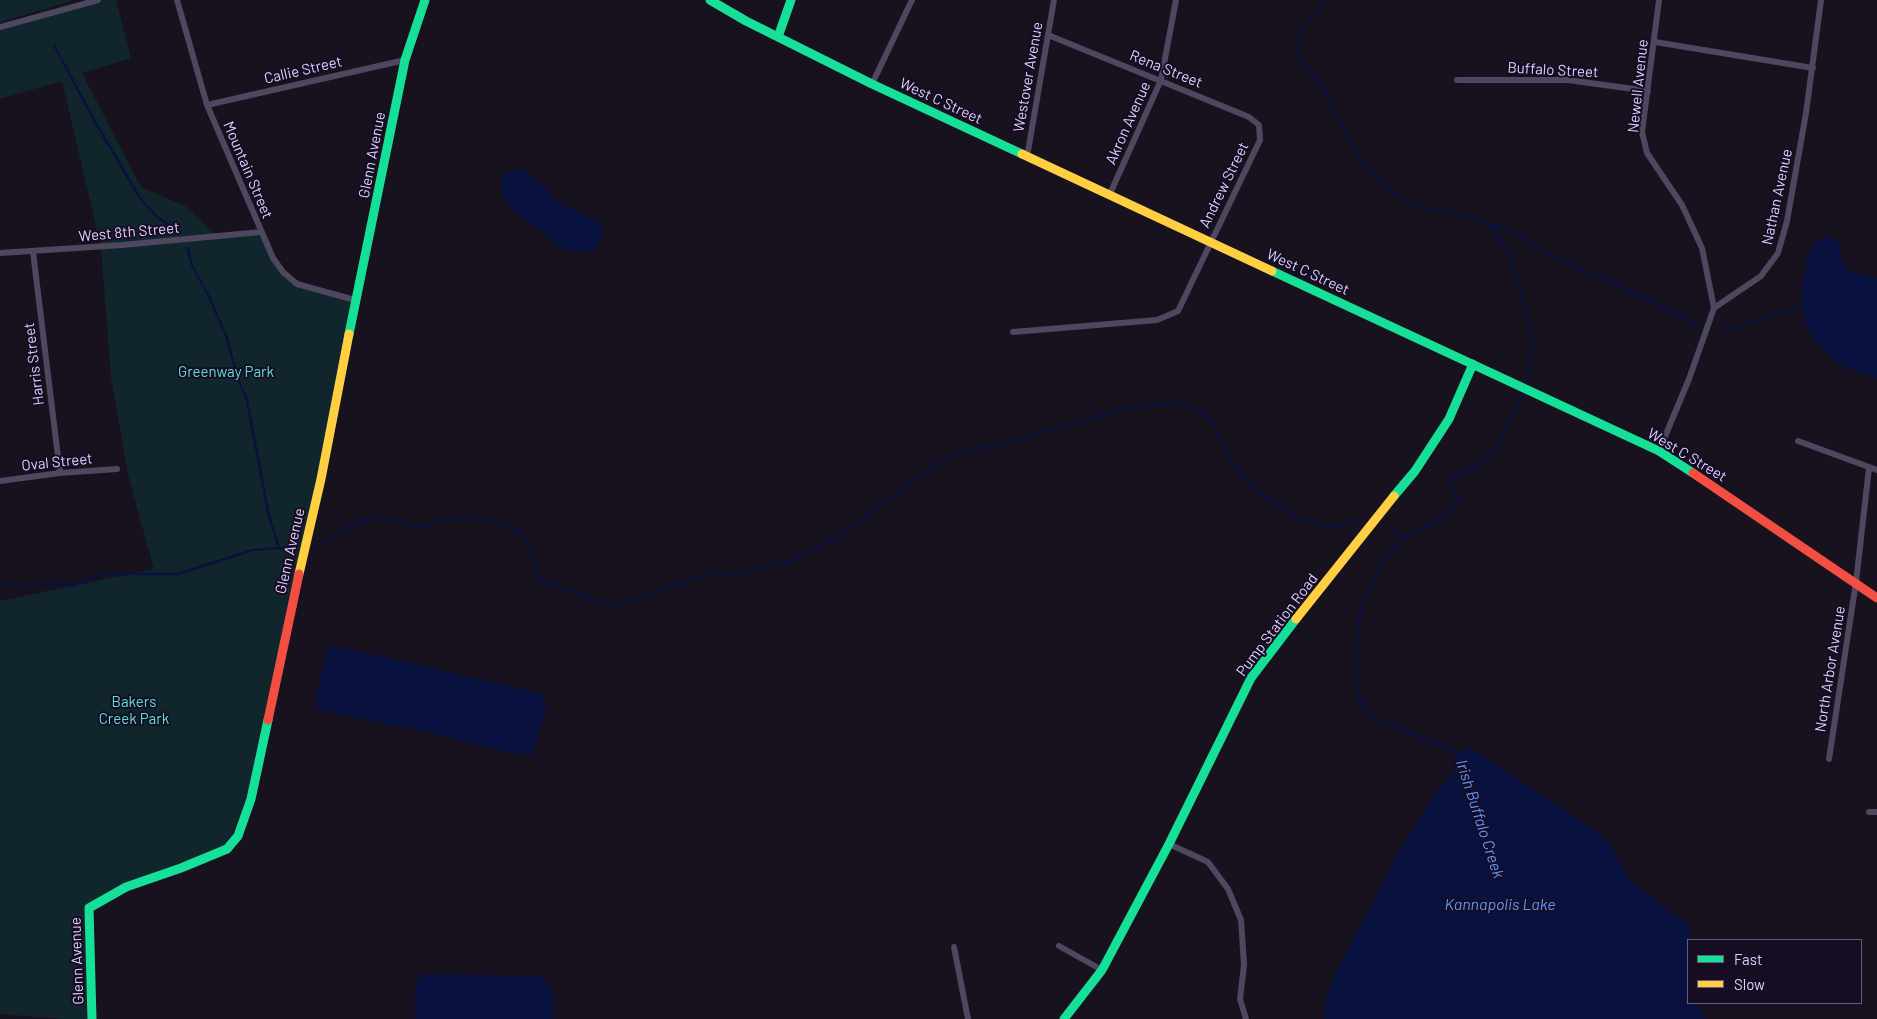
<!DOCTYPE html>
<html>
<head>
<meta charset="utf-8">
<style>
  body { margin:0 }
  #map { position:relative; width:1877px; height:1019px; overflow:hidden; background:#17121e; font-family:Barlow,sans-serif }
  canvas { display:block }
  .legend { position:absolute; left:1687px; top:939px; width:175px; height:65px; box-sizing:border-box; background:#160d23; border:1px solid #665b7b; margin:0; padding:6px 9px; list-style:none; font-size:15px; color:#ded0ff }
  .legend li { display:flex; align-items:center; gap:10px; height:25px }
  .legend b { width:25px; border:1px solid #665b7b }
</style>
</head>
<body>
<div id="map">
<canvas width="1877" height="1019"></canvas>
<ul class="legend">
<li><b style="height:6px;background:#16e098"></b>Fast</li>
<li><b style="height:6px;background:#ffcf43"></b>Slow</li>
</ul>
</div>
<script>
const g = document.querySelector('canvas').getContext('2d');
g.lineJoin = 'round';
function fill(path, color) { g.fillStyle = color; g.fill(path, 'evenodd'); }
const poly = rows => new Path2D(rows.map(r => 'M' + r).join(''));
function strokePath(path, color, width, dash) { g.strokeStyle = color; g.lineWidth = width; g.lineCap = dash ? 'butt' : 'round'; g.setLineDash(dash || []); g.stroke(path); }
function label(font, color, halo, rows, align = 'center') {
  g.font = font + ' Barlow,sans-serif'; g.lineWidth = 4; g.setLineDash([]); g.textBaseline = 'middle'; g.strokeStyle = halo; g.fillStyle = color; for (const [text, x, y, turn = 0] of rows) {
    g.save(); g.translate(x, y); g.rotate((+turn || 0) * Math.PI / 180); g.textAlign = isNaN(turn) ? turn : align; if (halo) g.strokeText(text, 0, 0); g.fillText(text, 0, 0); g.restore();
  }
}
const green = poly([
  [0,0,72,0,72,1,0,22],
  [99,0,116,0,131,58,82,73,141,187,185,206,217,236,261,232,276,262,297,284,355,300,251,799,227,849,126,887,89,908,92,1019,65,1019,0,1014,0,601,154,569,128,475,111,377,101,247,62,81,0,99,0,27]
]);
const water = poly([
  [521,169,542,184,559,203,597,221,602,226,603,235,595,249,582,252,568,251,559,247,540,230,516,214,504,198,500,180,505,173],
  [1824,237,1829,237,1840,244,1843,263,1851,272,1877,278,1877,378,1855,371,1835,362,1818,345,1806,326,1801,288,1805,273,1805,264,1808,255,1817,241],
  [333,645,543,694,547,704,533,754,528,755,516,754,436,734,322,711,316,706,316,699,327,651],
  [1469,747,1600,833,1609,842,1628,878,1666,909,1690,924,1691,939,1691,940,1688,940,1688,1003,1697,1003,1705,1019,1324,1019,1326,1000,1334,976,1395,859,1429,802,1454,773,1453,761,1459,753],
  [430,974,538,976,543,977,553,991,553,1019,415,1019,415,991,418,979,421,975]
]);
const stream = poly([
  [1324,0,1314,18,1305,24,1301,32,1296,50,1305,65,1323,89,1350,142,1364,162,1385,188,1397,196,1421,208,1462,215,1487,223,1496,232,1512,262,1531,328,1533,342,1526,385,1521,397,1496,447,1478,466,1462,471,1449,481,1451,487,1458,497,1453,509,1430,525,1409,534,1387,555,1365,599,1358,623,1355,679,1358,693,1365,709,1372,716,1387,724,1443,746,1459,753,1460,756],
  [54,45,94,120,140,198,157,217,180,232],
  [1488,223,1505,228,1557,258,1677,313,1699,327],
  [188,248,191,263,210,299,227,338,238,380,247,400,268,512,279,548],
  [1722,331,1806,305],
  [1388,528,1407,538],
  [315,551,329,538,350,526,376,517,388,517,415,526,427,526,436,522,456,518,477,518,495,522,522,532,541,581,605,604],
  [0,585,37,586,57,583,72,586,107,574,178,574,253,550,279,548,292,552],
  [610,605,644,596,711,572,726,574,747,572,794,560,827,542,836,539,904,487,933,467,963,452,1013,441,1129,407,1170,404,1188,405,1201,412,1213,423,1229,456,1241,476,1256,490,1271,501,1300,518,1333,527,1361,519]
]);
const street = poly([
  [177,0,207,105,273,258,283,272,297,284,355,300],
  [1659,0,1642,132,1647,153,1682,205,1702,248,1714,308],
  [0,27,98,0],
  [1655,42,1813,68],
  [1457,80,1568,80,1648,91],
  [872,84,912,0],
  [207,105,405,60],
  [1027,157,1054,0],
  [1109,196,1161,80,1176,0],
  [33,252,60,473],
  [0,253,122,245,261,232],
  [1013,332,1157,320,1178,311,1260,140,1259,125,1249,117,1048,35],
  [1798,441,1877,470],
  [1659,451,1689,379,1714,308,1761,276,1778,253,1787,221,1806,113,1821,0],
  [0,481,60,473,117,469],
  [1829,759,1856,582,1869,468],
  [1869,812,1877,812],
  [1169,844,1208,862,1228,889,1241,920,1244,965,1240,999,1246,1019],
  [1059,946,1102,970],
  [954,947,968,1019]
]);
const fast = poly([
  [710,0,746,21,872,84,1022,154],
  [778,37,791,0],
  [1272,271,1659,451,1693,473],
  [349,334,405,60,425,0],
  [1394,496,1415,471,1449,419,1473,364],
  [92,1019,89,908,126,887,181,868,227,849,238,836,251,799,268,720],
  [1064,1019,1102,970,1169,844,1251,678,1296,619]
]);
const slow = poly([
  [1022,154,1272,271],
  [299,574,321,479,349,334],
  [1296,619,1394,496]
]);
const jam = poly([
  [1693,473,1877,598],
  [268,720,299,574]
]);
const streetNames = [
  ["Rena Street",1166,69,22],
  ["Callie Street",303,70,-13],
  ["Buffalo Street",1553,70,3],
  ["Westover Avenue",1028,77,-80],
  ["Newell Avenue",1638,86,-84],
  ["West C Street",941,101,25],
  ["Akron Avenue",1128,123,-66],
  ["Glenn Avenue",372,155,-79],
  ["Mountain Street",248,170,67],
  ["Andrew Street",1224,185,-64],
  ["Nathan Avenue",1777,197,-78],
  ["West 8th Street",129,232,-5],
  ["West C Street",1308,272,25],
  ["Harris Street",34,364,-97],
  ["West C Street",1687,455,31],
  ["Oval Street",57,462,-6],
  ["Glenn Avenue",290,551,-77],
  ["Pump Station Road",1277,625,-53],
  ["North Arbor Avenue",1830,669,-81],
  ["Glenn Avenue",77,961,-92]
];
const parkNames = [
  ["Greenway Park",226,372],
  ["Bakers",134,702],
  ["Creek Park",134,719]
];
const waterNames = [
  ["Irish Buffalo Creek",1480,819,72],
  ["Kannapolis Lake",1500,905]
];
fill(green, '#11262c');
fill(water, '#09123e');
strokePath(stream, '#09123e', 2.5);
strokePath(street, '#4d475f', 6);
strokePath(fast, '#16e098', 9);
strokePath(slow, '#ffcf43', 9);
strokePath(jam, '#f24e42', 9);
label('15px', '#ded0ff', '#160d23', streetNames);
label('15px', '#59e2da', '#160d23', parkNames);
label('italic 16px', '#5e95ff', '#160d23', waterNames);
</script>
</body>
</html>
